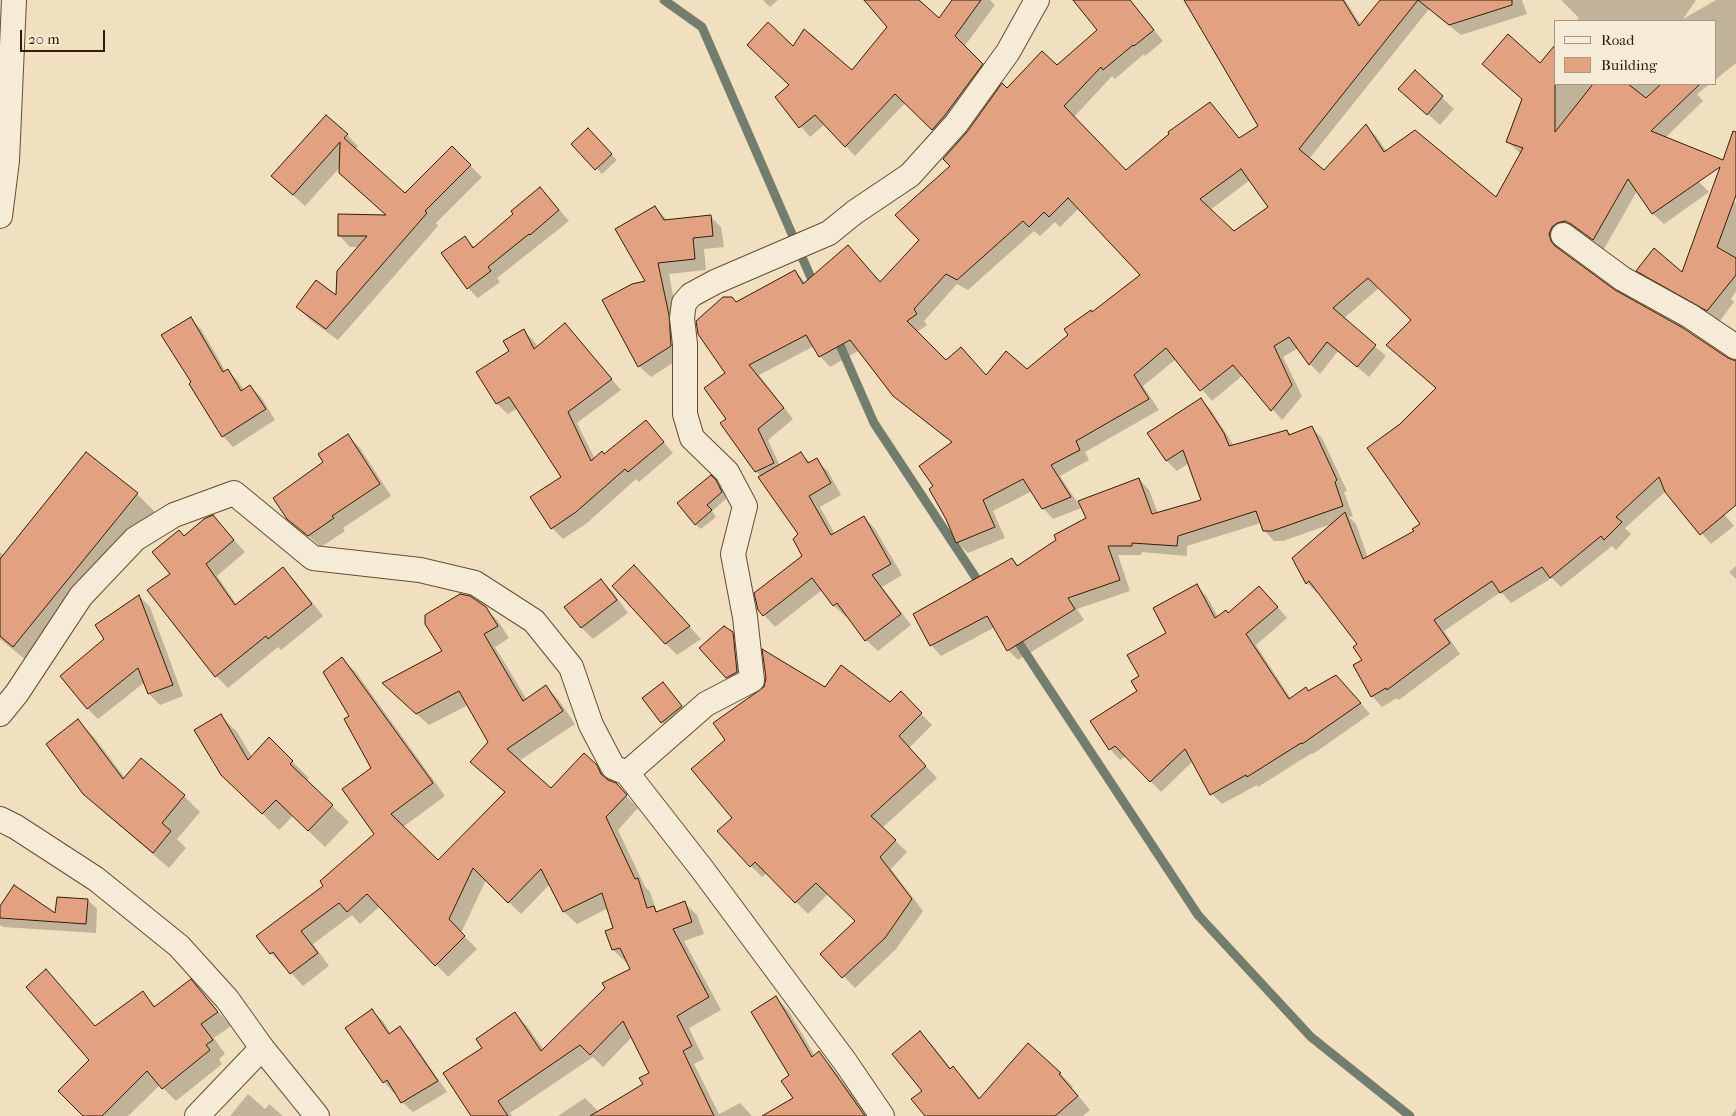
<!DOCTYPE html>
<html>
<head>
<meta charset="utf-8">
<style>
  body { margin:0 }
  #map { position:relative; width:1736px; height:1116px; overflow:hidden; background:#f0e0c0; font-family:"IM FELL French Canon",serif }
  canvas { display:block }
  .legend { position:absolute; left:1554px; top:20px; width:162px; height:65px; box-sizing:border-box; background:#f5ebd6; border:1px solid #a89982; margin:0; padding:6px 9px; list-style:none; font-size:15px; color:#351d04 }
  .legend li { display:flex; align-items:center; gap:10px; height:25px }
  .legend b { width:25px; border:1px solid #a89982 }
  .scale { position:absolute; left:20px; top:30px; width:85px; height:22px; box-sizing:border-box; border:2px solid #351d04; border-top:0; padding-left:6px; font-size:15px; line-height:18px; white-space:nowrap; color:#351d04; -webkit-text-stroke:4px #f5ebd6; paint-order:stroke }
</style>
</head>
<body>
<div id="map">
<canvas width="1736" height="1116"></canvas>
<ul class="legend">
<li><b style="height:6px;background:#f5ebd6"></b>Road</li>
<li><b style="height:14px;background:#e2a282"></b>Building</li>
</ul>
<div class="scale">20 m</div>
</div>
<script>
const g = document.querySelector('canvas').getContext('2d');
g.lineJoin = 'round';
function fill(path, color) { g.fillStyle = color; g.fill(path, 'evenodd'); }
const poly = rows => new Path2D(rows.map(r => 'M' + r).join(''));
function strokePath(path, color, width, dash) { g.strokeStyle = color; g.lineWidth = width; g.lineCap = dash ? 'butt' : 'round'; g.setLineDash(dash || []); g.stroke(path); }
const shadow = poly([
  [763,0,778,0,770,7],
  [865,0,917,0,939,20,953,0,990,0,995,5,964,47,992,74,943,139,905,103,855,156,825,124,810,137,776,97,791,85,852,72,888,27],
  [1074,0,1117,0,1138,11,1163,41,1145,56,1144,54,1115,79,1112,76,1074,117,1126,171,1210,103,1240,139,1259,126,1193,0,1345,0,1361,25,1381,0,1522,0,1527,14,1461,35,1429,9,1309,159,1324,172,1366,126,1376,136,1387,152,1497,198,1521,154,1508,142,1555,84,1710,84,1697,94,1703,101,1665,138,1668,164,1699,182,1709,192,1664,224,1653,214,1637,191,1604,249,1583,234,1576,231,1559,245,1561,252,1616,292,1728,360,1736,362,1736,486,1713,500,1734,526,1711,544,1666,491,1625,528,1631,534,1616,550,1612,546,1561,587,1552,578,1511,603,1501,592,1444,631,1460,654,1399,700,1397,698,1382,707,1372,696,1359,644,1319,592,1317,593,1307,583,1334,523,1283,541,1274,541,1264,530,1261,523,1187,546,1187,556,1142,552,1141,555,1118,555,1130,591,1077,609,1084,620,1018,660,1008,650,995,627,941,656,931,645,1012,559,1019,566,1087,518,1139,479,1149,490,1158,513,1202,500,1189,463,1177,471,1167,461,1149,433,1201,399,1211,410,1234,446,1287,431,1291,435,1311,427,1322,438,1347,491,1344,492,1353,516,1349,517,1356,524,1368,558,1415,531,1421,525,1401,425,1437,389,1387,345,1413,320,1379,288,1343,319,1386,356,1369,377,1338,351,1320,374,1310,364,1298,348,1283,357,1302,396,1282,420,1243,375,1212,401,1176,359,1143,386,1159,410,1085,452,1089,460,1060,476,1081,508,1053,519,1043,508,1032,491,993,511,1005,538,968,553,957,542,935,487,953,443,906,406,894,395,860,350,830,367,820,356,814,346,759,375,793,419,768,440,780,466,801,454,811,463,816,460,828,471,841,495,820,507,835,534,864,517,875,529,902,575,882,587,911,625,878,651,866,640,848,615,846,617,834,606,822,590,775,627,759,609,803,556,800,534,761,477,756,471,728,420,727,373,736,304,795,271,806,283,848,247,881,283,921,240,952,166,1007,90,1057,66,1098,30],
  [1250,180,1270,207,1234,233,1210,210],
  [1079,208,1142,275,1092,314,1070,335,1027,371,986,376,946,362,917,332,927,325,924,321,957,284,968,290,1034,231,1040,236,1055,222,1060,227],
  [1561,0,1696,0,1683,19,1716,0,1736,0,1736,63,1715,80,1715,21,1576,21,1579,18],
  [1415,72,1454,109,1440,125,1412,100],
  [588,130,617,160,602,174,573,144],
  [347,135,358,146,355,150,405,195,452,148,482,177,436,223,438,226,338,340,309,319,297,307,337,298,359,247,350,247,339,235,388,217,341,166,305,206,284,187],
  [1713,190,1736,203,1736,291,1731,299,1734,302,1719,322,1649,282,1638,270,1682,274],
  [550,199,569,221,497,278,500,282,478,298,468,288,464,237,475,248],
  [655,207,668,221,710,216,721,227,724,247,704,249,706,270,669,274,679,327,682,357,651,377,639,366],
  [191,319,201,329,226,372,228,371,238,381,244,390,250,386,261,397,275,420,233,447,223,436],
  [565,325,621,390,577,423,595,459,604,455,646,422,673,453,639,482,636,479,587,523,563,539,552,528,532,498,562,478,518,408,508,414,497,404,478,372,510,351,524,331,534,341,538,348],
  [348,436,360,448,391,496,343,528,345,531,321,547,288,518],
  [711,477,721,488,727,498,712,511,716,517,701,529,695,524],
  [137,494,160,517,37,669,0,639,0,552,4,556],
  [213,517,245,552,217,576,237,605,283,569,295,581,323,616,281,650,278,647,228,688,216,676,172,574],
  [1736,566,1736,579,1729,572],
  [646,579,701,639,677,655,665,643],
  [601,580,613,592,628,613,593,639,581,627],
  [1197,586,1207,597,1218,617,1270,598,1287,618,1256,645,1291,699,1309,693,1347,687,1370,714,1313,754,1312,753,1258,787,1257,785,1222,804,1212,794,1193,761,1161,792,1126,756,1120,760,1110,749,1139,691,1141,677],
  [139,596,150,607,183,696,160,705,149,694,145,682,98,719,87,708,106,640],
  [485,608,498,621,509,638,495,647,527,700,546,687,558,699,575,724,519,761,551,790,596,766,638,808,618,830,645,887,650,892,656,910,658,913,684,903,697,915,704,934,684,941,721,1010,689,1028,704,1059,694,1064,719,1114,740,1103,752,1116,558,1116,585,1098,599,1112,644,1085,651,1074,632,1037,603,1067,593,1057,510,1113,512,1116,473,1116,484,1048,515,1014,527,1026,544,1050,632,970,628,961,626,962,613,950,615,929,608,908,577,924,564,912,550,884,521,914,486,880,461,933,477,949,448,977,380,906,360,924,352,915,313,944,329,966,303,986,284,965,283,966,271,953,258,936,325,886,376,834,373,768,351,716,342,659,355,671,445,796,403,827,438,862,506,793,485,774,490,742,468,705,429,725,396,696,444,652],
  [732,633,744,645,739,689,727,677],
  [663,684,687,712,668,727,662,722],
  [825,688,890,704,901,693,932,725,909,748,937,778,882,828,907,852,891,869,923,911,896,949,855,988,822,954,856,921,828,894,808,914,767,873,762,877,751,866,733,818],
  [221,716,237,732,252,757,269,739,309,778,306,781,349,822,325,847,293,816,279,830,222,774],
  [78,721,94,737,125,778,184,796,200,812,177,839,186,848,169,868,100,809,84,793],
  [88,900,97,909,96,933,3,927,0,925,0,908,57,916],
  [46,971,96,1027,143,993,156,1007,191,981,231,1026,214,1038,225,1054,219,1059,222,1064,176,1101,160,1085,128,1116,85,1116,90,1060],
  [776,998,788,1010,815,1056,819,1053,831,1066,868,1116,764,1116,795,1098],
  [372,1011,383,1021,391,1034,400,1028,410,1038,447,1092,413,1112,402,1102,396,1091,394,1093,384,1082],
  [920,1033,933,1046,951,1069,953,1068,966,1081,981,1099,1060,1073,1073,1087,1072,1088,1090,1110,1083,1116,926,1116],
  [248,1094,265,1109,269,1104,283,1116,230,1116],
  [1736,1109,1736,1116,1731,1116]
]);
const stream = poly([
  [664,0,702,27,815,287],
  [836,336,874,423,982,587],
  [1013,634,1198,915,1311,1037,1410,1116]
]);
const building = poly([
  [864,0,919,0,939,18,952,0,981,0,955,36,983,64,945,115,932,130,895,94,845,147,815,115,799,128,775,97,789,85,747,45,768,22,793,46,804,29,852,70,887,27,864,0],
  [1073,0,1130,0,1154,30,1134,46,1133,45,1103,70,1101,67,1064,106,1126,170,1169,134,1168,132,1210,102,1239,138,1258,126,1184,0,1343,0,1359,26,1380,0,1418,0,1299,149,1324,170,1366,124,1384,152,1415,130,1496,197,1523,148,1506,142,1522,99,1482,64,1508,34,1540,63,1555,45,1555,132,1593,84,1628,84,1646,98,1661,84,1700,84,1651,131,1723,160,1733,131,1736,132,1736,195,1717,247,1736,258,1736,275,1707,311,1636,271,1654,248,1682,272,1720,167,1652,214,1628,179,1593,240,1571,224,1565,221,1557,223,1552,227,1549,234,1551,241,1555,246,1615,290,1683,328,1728,358,1736,361,1736,505,1700,535,1665,492,1659,477,1616,517,1622,522,1604,540,1601,536,1550,578,1542,567,1500,593,1492,581,1434,620,1450,643,1387,690,1386,688,1371,697,1353,665,1362,660,1353,647,1357,644,1309,581,1306,584,1292,558,1345,512,1363,559,1414,531,1412,529,1420,524,1367,448,1400,424,1436,388,1386,345,1411,320,1368,278,1333,308,1376,345,1357,367,1327,342,1309,365,1289,337,1274,346,1292,385,1271,411,1233,365,1200,391,1166,348,1134,375,1149,399,1076,441,1080,450,1051,465,1071,497,1042,509,1023,479,983,500,995,527,956,543,946,519,929,489,933,486,919,466,952,442,893,396,850,340,819,357,806,335,749,365,784,408,758,429,774,463,755,472,720,423,726,419,704,388,725,373,698,334,696,321,723,297,732,297,736,302,795,270,803,284,848,245,880,282,919,240,895,215,950,166,943,159,967,132,1002,83,1007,88,1042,51,1057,65,1097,30,1073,0],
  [1241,169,1268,207,1234,231,1200,199,1241,169],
  [1068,198,1140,275,1092,312,1091,310,1064,329,1068,335,1027,369,1006,351,986,375,961,347,946,360,907,321,917,314,914,309,946,274,957,280,1023,221,1029,227,1044,212,1049,217,1068,198],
  [1418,0,1512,0,1512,5,1449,25,1418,0],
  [1415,70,1443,96,1427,115,1398,89,1415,70],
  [326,115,348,134,344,138,405,193,452,146,471,165,425,211,427,213,326,329,296,307,316,280,336,295,337,271,367,236,338,236,338,214,386,215,339,173,340,142,293,195,271,176,326,115],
  [588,128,612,154,595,170,571,144,588,128],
  [540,187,559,210,530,235,529,234,488,267,491,271,467,289,441,253,465,236,473,248,513,214,511,211,540,187],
  [655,206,664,220,711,215,713,236,693,238,695,259,658,263,669,315,671,346,638,367,602,300,632,284,645,281,615,229,655,206],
  [191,317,223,372,228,369,241,391,250,385,266,409,222,437,189,384,191,382,161,335,191,317],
  [565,323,612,379,568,412,591,461,602,451,604,454,646,420,664,442,628,472,625,469,576,512,551,529,530,497,561,477,509,397,496,404,476,372,509,351,503,341,524,329,534,349,565,323],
  [1201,398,1224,433,1229,446,1287,430,1289,435,1312,426,1337,480,1335,482,1343,506,1272,531,1263,531,1256,511,1178,536,1177,546,1132,543,1132,546,1108,546,1120,580,1068,598,1075,609,1007,651,987,616,930,646,913,614,1012,558,1017,566,1056,540,1054,535,1086,518,1078,501,1139,478,1152,514,1201,500,1183,450,1166,461,1147,433,1201,398],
  [348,434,380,484,332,516,334,518,308,536,287,519,273,498,323,462,318,454,348,434],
  [86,452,138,493,13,647,0,636,0,559,86,452],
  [801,452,808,463,817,458,831,483,809,496,831,535,864,516,891,564,872,575,901,614,865,641,837,603,833,606,812,578,763,616,758,610,754,593,802,556,793,539,798,534,758,477,801,452],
  [711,475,716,480,722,492,707,505,712,510,695,525,677,503,711,475],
  [213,515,234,540,206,564,235,605,283,567,312,604,268,639,266,636,215,677,147,590,170,574,152,552,179,530,184,536,204,519,213,515],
  [634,565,690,626,665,644,612,586,634,565],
  [601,579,617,600,581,628,564,607,601,579],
  [1197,584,1215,618,1226,610,1228,613,1259,586,1278,607,1246,634,1289,699,1306,687,1308,691,1336,675,1361,703,1302,744,1301,743,1247,777,1246,775,1210,795,1185,749,1150,782,1115,746,1109,750,1090,721,1137,691,1131,681,1139,676,1127,655,1166,633,1153,608,1197,584],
  [460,594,470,596,486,607,498,626,484,634,523,701,546,685,563,711,507,749,551,788,584,753,597,765,601,774,608,780,616,783,627,795,606,817,635,879,638,878,647,908,654,906,656,912,685,901,692,922,673,929,709,997,677,1016,692,1046,683,1051,714,1116,590,1116,643,1084,639,1078,649,1073,623,1021,590,1055,580,1045,498,1101,508,1116,471,1116,443,1073,482,1048,476,1039,515,1012,541,1051,605,988,602,983,630,969,620,948,612,950,605,931,613,928,602,893,563,912,541,869,508,903,473,868,449,919,465,936,435,966,367,894,347,912,339,903,301,931,318,953,290,974,273,952,270,954,256,936,323,886,320,881,374,834,342,789,371,768,344,719,349,716,323,672,342,657,433,783,391,814,438,860,505,792,470,762,488,742,459,691,416,714,382,683,442,651,425,624,425,615,460,594],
  [139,595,173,685,148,694,138,668,87,709,60,676,104,639,95,625,139,595],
  [724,626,733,632,737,672,726,678,699,648,724,626],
  [762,649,825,687,841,665,890,702,901,691,922,713,899,736,926,766,871,816,896,840,880,857,912,899,885,938,842,978,820,954,855,921,816,883,795,903,755,862,750,867,717,831,732,818,691,769,725,740,713,723,764,687,766,678,762,649],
  [663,682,682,706,661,723,642,698,663,682],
  [221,714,248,760,269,737,293,761,290,764,333,805,308,831,276,800,262,814,221,775,194,730,221,714],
  [78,719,123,779,141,758,185,795,162,823,171,831,153,853,83,794,46,744,78,719],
  [14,885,55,913,57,897,88,899,86,924,0,918,0,906,14,885],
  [46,969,95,1026,143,991,154,1007,191,979,218,1012,201,1024,213,1040,206,1045,210,1050,162,1089,147,1071,102,1116,83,1116,58,1091,89,1060,26,987,46,969],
  [776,996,812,1057,819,1051,865,1116,762,1116,793,1098,781,1081,789,1075,751,1012,776,996],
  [372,1009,389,1034,400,1026,438,1081,401,1103,387,1080,383,1083,345,1028,372,1009],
  [920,1031,950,1069,953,1066,979,1099,1028,1043,1061,1073,1059,1074,1078,1096,1055,1116,925,1116,911,1099,922,1091,892,1054,920,1031]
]);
const minor = poly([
  [0,216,7,161,14,0],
  [1563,235,1623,279,1690,316,1736,347],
  [0,714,17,693,81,596,135,539,174,515,234,493,313,558,420,570,475,583,534,621,571,667,591,725,613,767,627,773,702,869,846,1063,882,1116],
  [627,773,706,704,752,680,745,617,733,554,745,506,727,472,692,438,685,414,685,344,682,318,684,303,691,295,715,282,829,233,855,212,910,175,956,124,1008,52,1037,0],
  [0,819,16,827,96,879,179,946,227,999,262,1048,317,1116],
  [197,1116,262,1048]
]);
fill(shadow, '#0003');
strokePath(stream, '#727d6e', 9);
fill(building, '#e2a282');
strokePath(building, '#351d04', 1);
strokePath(minor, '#644e33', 26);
strokePath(minor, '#f5ebd6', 24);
</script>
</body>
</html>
